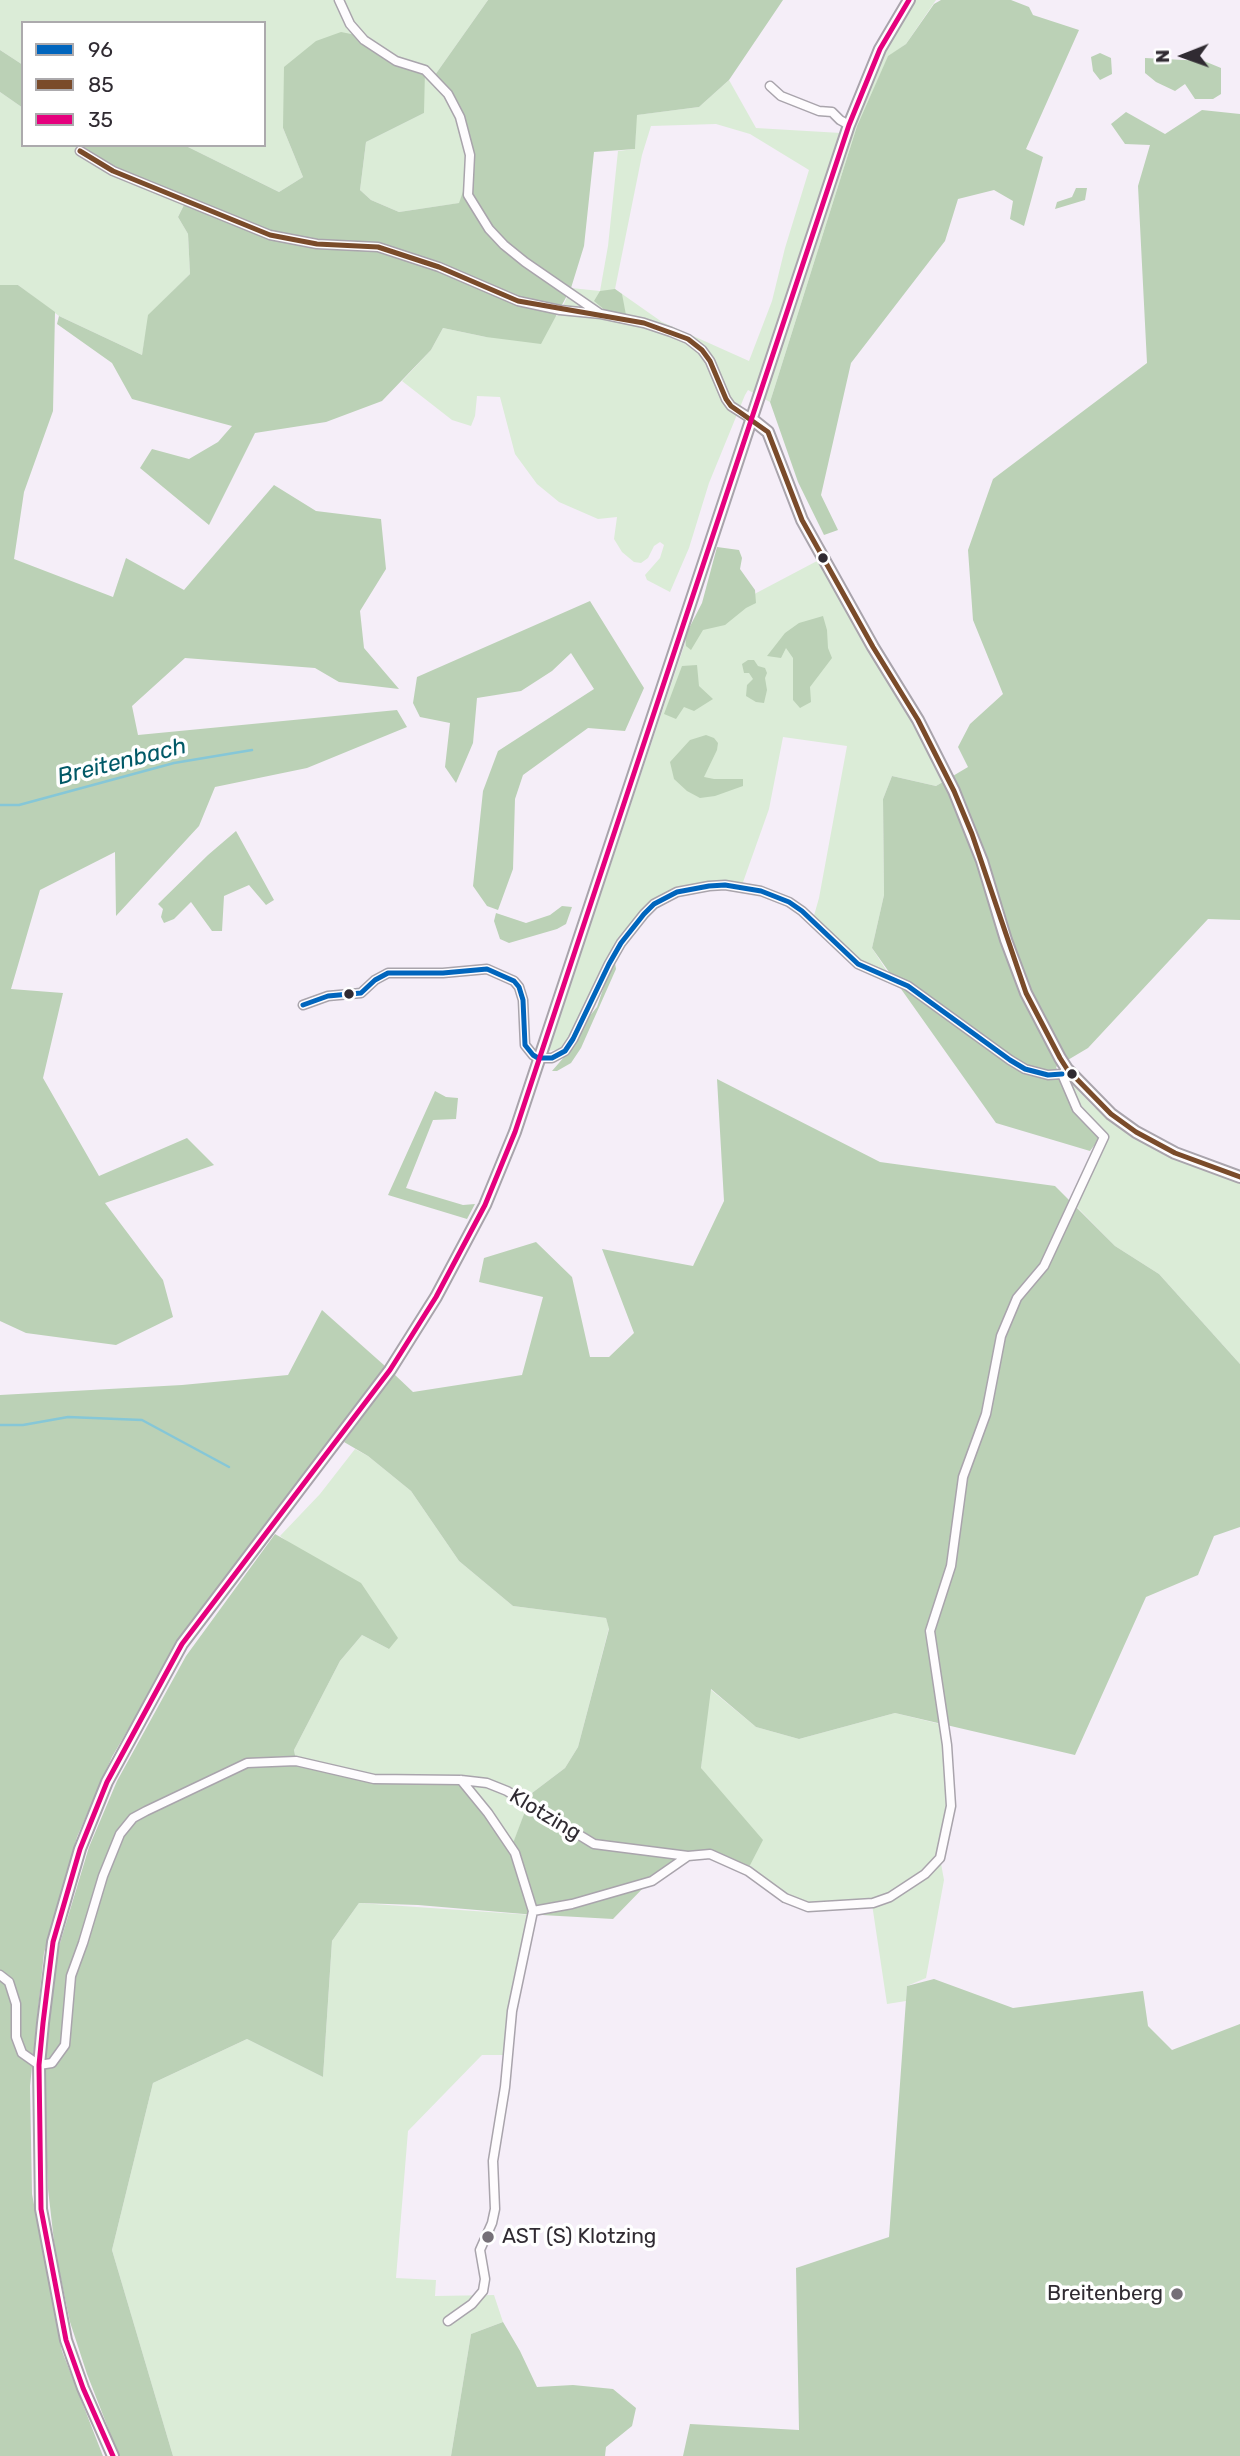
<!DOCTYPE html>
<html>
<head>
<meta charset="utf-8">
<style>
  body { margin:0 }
  #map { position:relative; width:1240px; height:2456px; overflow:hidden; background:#f5eef8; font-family:Rubik,sans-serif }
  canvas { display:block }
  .legend { position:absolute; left:21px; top:21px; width:245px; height:126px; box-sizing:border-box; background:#fff; border:2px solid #acaaad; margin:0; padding:9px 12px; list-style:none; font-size:21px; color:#302b32 }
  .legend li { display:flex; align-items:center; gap:14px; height:35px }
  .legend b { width:35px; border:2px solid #acaaad }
  .north { position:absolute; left:1149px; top:21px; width:70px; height:70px; -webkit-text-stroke:5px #fff; paint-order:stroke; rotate:269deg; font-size:19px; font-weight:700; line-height:28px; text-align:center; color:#302b32 }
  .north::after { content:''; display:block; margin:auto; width:24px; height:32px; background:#302b32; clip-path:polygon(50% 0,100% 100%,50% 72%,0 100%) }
</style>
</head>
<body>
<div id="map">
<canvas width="1240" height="2456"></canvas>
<ul class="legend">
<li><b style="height:9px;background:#0065bd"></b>96</li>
<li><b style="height:9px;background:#7a4b2a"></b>85</li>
<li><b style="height:9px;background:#e5007d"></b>35</li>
</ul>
<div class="north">N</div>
</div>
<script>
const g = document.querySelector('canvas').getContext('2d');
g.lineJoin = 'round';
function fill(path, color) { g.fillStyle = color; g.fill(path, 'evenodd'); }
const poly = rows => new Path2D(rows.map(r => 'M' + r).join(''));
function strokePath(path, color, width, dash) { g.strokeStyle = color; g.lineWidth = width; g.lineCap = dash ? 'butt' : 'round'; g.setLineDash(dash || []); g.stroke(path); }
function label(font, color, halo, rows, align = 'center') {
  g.font = font + ' Rubik,sans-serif'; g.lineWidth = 7; g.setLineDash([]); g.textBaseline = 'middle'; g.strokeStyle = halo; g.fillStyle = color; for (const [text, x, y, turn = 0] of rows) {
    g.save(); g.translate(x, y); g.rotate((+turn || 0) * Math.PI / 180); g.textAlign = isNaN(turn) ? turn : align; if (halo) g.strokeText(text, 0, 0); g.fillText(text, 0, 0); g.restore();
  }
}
const green = poly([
  [0,0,488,0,435,75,451,95,471,169,460,203,399,212,371,200,360,190,366,142,424,113,283,128,303,177,279,192,184,145,264,145,264,23,23,23,23,65,0,50],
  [904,0,936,0,906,44,888,57,857,126,770,402,748,390,745,395,709,483,689,548,670,592,647,580,645,575,660,558,664,545,660,542,654,546,648,558,641,563,634,562,622,552,614,539,617,517,598,519,559,502,537,484,515,454,500,397,477,396,475,416,471,426,452,420,402,381,431,350,443,328,486,337,559,315,571,288,600,291,608,246,618,151,635,149,636,115,699,107,729,80,756,128,841,133,876,46],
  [716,124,750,134,809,170,785,248,772,301,749,361,662,322,615,289,642,155,651,126],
  [0,92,23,108,23,145,77,145,111,168,169,193,184,205,178,217,188,234,190,274,149,315,142,355,59,316,18,285,0,285],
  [817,561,936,756,948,779,936,786,892,776,883,799,884,895,872,948,890,976,851,959,813,919,819,898,847,746,783,737,769,809,742,885,683,889,643,914,616,952,569,1048,548,1051,690,628],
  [1071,1083,1094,1107,1128,1132,1158,1150,1240,1183,1240,1364,1159,1274,1115,1246,1073,1203,1108,1138,1080,1109,1067,1085],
  [355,1449,368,1456,411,1491,459,1561,513,1606,606,1618,609,1628,578,1747,565,1768,532,1793,513,1844,374,1778,296,1760,294,1750,340,1661,362,1635,389,1649,292,1545,280,1536,320,1494],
  [710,1689,756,1727,799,1739,895,1713,944,1725,951,1806,940,1858,944,1880,926,1978,907,1986,906,2001,887,2004,872,1904,808,1906,785,1898,748,1871,701,1768],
  [359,1903,532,1915,508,2055,482,2055,408,2131,396,2278,436,2280,435,2296,494,2295,503,2322,471,2334,451,2456,173,2456,112,2250,153,2083,247,2039,323,2077,332,1941]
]);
const forest = poly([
  [488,0,783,0,729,80,699,107,637,115,635,149,594,152,584,246,571,288,541,344,486,337,443,328,431,350,382,401,326,422,255,433,209,525,140,468,152,449,189,459,218,442,232,426,132,399,112,363,57,324,59,316,142,355,148,315,190,274,188,234,178,217,184,205,169,193,111,168,77,145,184,145,279,192,303,177,283,128,284,67,316,41,341,32,356,35,392,60,425,70,424,113,366,142,360,190,371,200,399,212,459,203,471,169,451,95,435,75],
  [941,0,1011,0,1029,7,1033,15,1079,30,1026,149,1043,157,1024,226,1010,219,1013,201,994,190,958,199,945,241,851,363,821,495,838,530,824,535,798,482,770,402,857,126,888,56,906,44,934,4],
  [0,50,23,65,23,108,0,92],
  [1100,53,1111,58,1112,74,1100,80,1093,71,1091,57],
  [1145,58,1204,61,1221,68,1221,94,1213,99,1195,99,1185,84,1175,91,1156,82,1145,73],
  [1202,110,1240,114,1240,920,1208,919,1088,1048,1056,1067,1074,1109,1100,1138,1090,1151,996,1123,872,948,884,895,883,799,892,776,936,786,968,767,958,747,970,724,1003,694,973,620,968,550,993,479,1147,363,1138,186,1150,145,1125,144,1111,124,1126,112,1165,134],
  [1076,188,1087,188,1085,200,1055,209,1057,202,1072,197],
  [0,285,18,285,55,312,53,411,24,492,14,559,113,597,126,558,184,590,274,485,316,511,381,519,386,569,360,611,364,648,399,689,339,682,315,668,185,658,132,706,138,735,397,710,407,727,307,768,215,787,199,826,116,916,115,852,40,890,11,989,63,993,43,1078,99,1176,187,1138,214,1165,105,1203,163,1280,173,1317,116,1345,26,1333,0,1321],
  [615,289,622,294,626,315,606,311,594,301,600,291],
  [717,547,739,550,742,558,740,569,755,590,756,603,746,608,725,625,703,630,691,650,686,646,685,636,702,603],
  [590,601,644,688,625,731,588,728,523,775,515,799,513,869,498,910,487,906,473,886,483,791,498,751,594,689,571,653,552,671,521,691,477,698,473,743,456,783,445,767,450,723,420,717,413,703,417,677],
  [823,616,827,630,828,648,832,658,810,687,811,702,800,708,793,700,793,658,786,648,781,658,767,656,785,633,799,623],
  [748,660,754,660,758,666,765,668,767,673,765,678,767,690,764,703,756,702,746,696,747,685,753,679,749,673,744,673,742,664],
  [697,665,699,686,713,699,694,711,684,707,676,719,664,714,682,666],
  [706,735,714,738,718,743,717,750,704,777,714,779,743,779,743,786,715,796,700,798,687,791,674,779,670,762,690,740],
  [236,831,274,900,266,905,249,885,224,896,222,931,212,931,191,902,174,919,164,923,161,917,163,909,158,904,208,855],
  [562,906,572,907,566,924,557,929,509,943,500,939,494,921,496,913,526,923,550,915],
  [615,963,616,969,581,1048,571,1063,557,1071,552,1071,571,1049,588,1018,597,1007,609,971],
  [717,1079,880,1162,1055,1186,1115,1246,1159,1274,1240,1364,1240,1527,1214,1536,1198,1575,1146,1597,1075,1755,895,1713,799,1739,756,1727,711,1689,701,1768,763,1840,747,1871,710,1854,688,1856,647,1884,613,1919,524,1914,418,1905,359,1903,332,1941,323,2077,247,2039,153,2083,112,2250,173,2456,119,2456,87,2374,70,2322,55,2250,48,2189,44,2103,44,2042,57,1953,89,1847,117,1781,186,1656,275,1534,361,1583,398,1638,389,1649,362,1635,340,1661,294,1750,296,1760,374,1778,461,1777,513,1843,532,1793,565,1768,578,1747,609,1629,606,1618,513,1606,459,1561,411,1491,368,1456,344,1442,394,1374,413,1392,522,1375,543,1297,479,1282,484,1258,536,1242,572,1277,590,1357,609,1357,634,1333,602,1249,693,1266,724,1201],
  [435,1091,446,1097,458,1098,456,1119,433,1120,406,1188,463,1205,475,1204,467,1219,388,1195],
  [322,1310,385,1366,183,1635,112,1757,77,1837,44,1953,30,2086,32,2194,62,2351,103,2456,0,2456,0,1395,182,1385,288,1375],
  [934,1979,1013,2008,1143,1991,1148,2026,1172,2050,1240,2024,1240,2456,683,2456,690,2424,799,2430,796,2268,889,2237,907,1986],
  [503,2322,520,2351,537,2387,573,2385,613,2389,636,2408,632,2426,606,2447,605,2456,451,2456,471,2334]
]);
const stream = poly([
  [0,805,19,805,174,763,252,750],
  [0,1425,23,1425,68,1417,142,1420,229,1467]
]);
const street = poly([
  [339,0,350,24,364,40,396,61,425,70,448,94,460,117,470,155,468,195,489,229,504,245,525,262,599,313],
  [770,86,781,96,819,111,832,112,840,120,849,125],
  [80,151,113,171,270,235,317,244,378,247,439,267,518,301,560,310,601,314,644,323,671,332,688,339,702,350,710,361,726,399,731,406,753,420],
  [303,1005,328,996,361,993,375,980,388,973,443,973,487,969,514,981,519,987,523,1000,525,1045,533,1055,538,1058,552,1058,565,1051,573,1039,609,964,621,943,644,914,654,904,677,892,709,886,725,885,761,891,789,902,802,911,858,964,908,986,1010,1060,1025,1069,1048,1075,1062,1074],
  [461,1780,488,1813,515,1853,533,1911],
  [688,1856,710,1854,748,1871,785,1898,808,1907,873,1903,890,1897,925,1874,940,1858,951,1806,947,1745,930,1631,951,1566,963,1477,986,1414,1001,1336,1017,1298,1044,1266,1104,1137,1077,1109,1062,1074,1067,1069],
  [0,1975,9,1982,16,2004,16,2037,22,2053,39,2065,52,2063,65,2045,71,1976,83,1943,103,1876,120,1834,133,1818,146,1811,247,1763,296,1761,374,1779,461,1780,487,1783,507,1791,594,1844,688,1856,652,1881,572,1904,533,1911,512,2011,505,2087,493,2161,495,2209,492,2223,480,2250,485,2279,483,2291,472,2304,448,2321]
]);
const secondary = poly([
  [753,420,768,432,802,520,873,647,918,720,954,791,982,861,1006,940,1026,993,1060,1058,1067,1069,1111,1114,1136,1132,1175,1153,1240,1177],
  [113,2456,83,2388,66,2340,41,2209,39,2065,43,2023,53,1942,80,1849,107,1782,182,1644,390,1370,436,1297,485,1205,515,1132,849,125,880,49,909,0]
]);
const bus1 = poly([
  [303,1005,328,996,361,993,375,980,388,973,443,973,487,969,514,981,519,987,523,1000,525,1045,533,1055,538,1058,552,1058,565,1051,573,1039,609,964,621,943,644,914,654,904,677,892,709,886,725,885,761,891,789,902,802,911,858,964,908,986,1010,1060,1025,1069,1048,1075,1062,1074]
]);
const bus2 = poly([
  [80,151,113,171,270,235,317,244,378,247,439,267,518,301,644,323,688,339,702,350,710,361,726,399,731,406,768,432,802,520,873,647,918,720,954,791,972,834,1026,993,1060,1058,1067,1069,1111,1114,1136,1132,1175,1153,1240,1177]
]);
const bus3 = poly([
  [113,2456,83,2388,66,2340,41,2209,39,2065,43,2023,53,1942,80,1849,107,1782,182,1644,390,1370,436,1297,485,1205,515,1132,849,125,880,49,909,0]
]);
const markers = [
  [823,558,6,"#302b32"],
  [349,994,6,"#302b32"],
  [1072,1074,6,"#302b32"],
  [488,2237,7,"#756f77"],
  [1177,2294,7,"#756f77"]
];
const streetNames = [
  ["Klotzing",545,1815,31]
];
const poiNames = [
  ["AST (S) Klotzing",502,2237],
  ["Breitenberg",1163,2294,"right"]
];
const waterNames = [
  ["Breitenbach",122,762,-14]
];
fill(green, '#dbecd7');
fill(forest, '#bbd1b6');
strokePath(stream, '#86c7d7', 2.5);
strokePath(street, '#a9a4ac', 11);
strokePath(secondary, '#a9a4ac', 14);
strokePath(street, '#fefcfe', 8);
strokePath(secondary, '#fefcfe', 10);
strokePath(bus1, '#0065bd', 5);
strokePath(bus2, '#7a4b2a', 5);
strokePath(bus3, '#e5007d', 5);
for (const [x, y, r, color] of markers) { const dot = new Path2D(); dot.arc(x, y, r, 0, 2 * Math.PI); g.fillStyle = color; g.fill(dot); strokePath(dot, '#fff', 2.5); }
label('21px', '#302b32', '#fff', streetNames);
label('21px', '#302b32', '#fff', poiNames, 'left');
label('italic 23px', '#015967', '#fff', waterNames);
</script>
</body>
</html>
